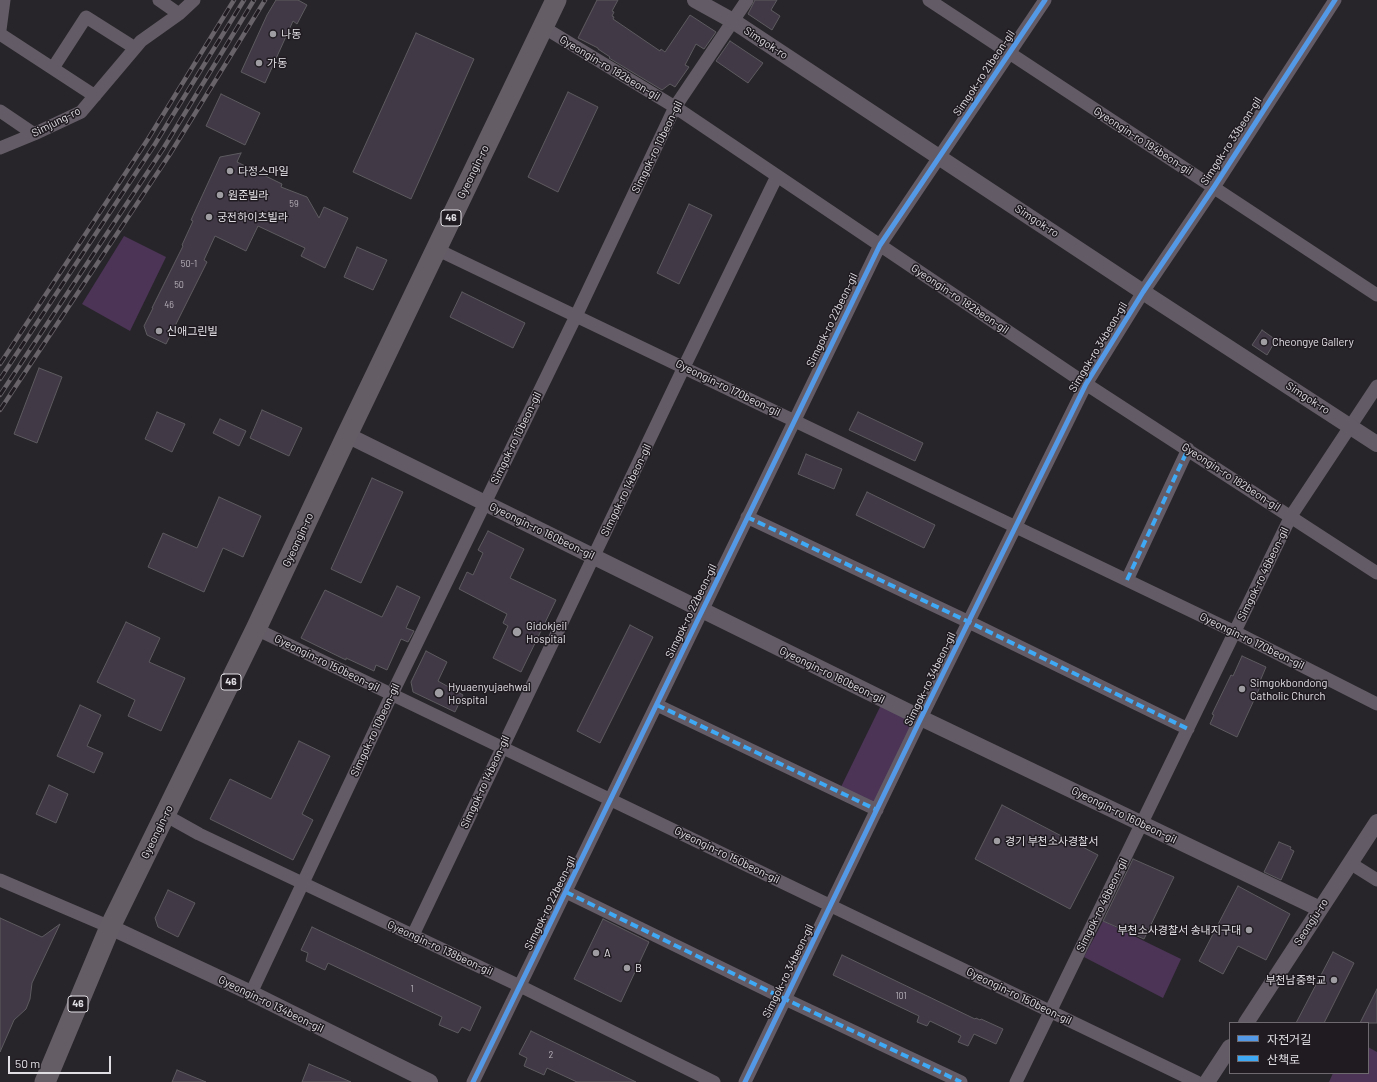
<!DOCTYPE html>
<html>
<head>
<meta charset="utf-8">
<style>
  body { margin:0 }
  #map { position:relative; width:1377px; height:1082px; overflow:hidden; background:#28252a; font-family:Barlow,"Noto Sans KR",sans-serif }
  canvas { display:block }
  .legend { position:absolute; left:1229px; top:1022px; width:140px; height:52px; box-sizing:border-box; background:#1f1b21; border:1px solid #6d696f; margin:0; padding:5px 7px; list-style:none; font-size:12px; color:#e1dee3 }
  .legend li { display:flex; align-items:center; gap:8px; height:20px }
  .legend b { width:20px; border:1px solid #6d696f }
  .scale { position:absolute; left:8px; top:1056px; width:103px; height:18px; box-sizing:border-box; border:2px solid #e1dee3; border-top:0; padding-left:5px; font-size:12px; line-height:14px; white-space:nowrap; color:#e1dee3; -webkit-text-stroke:3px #1f1b21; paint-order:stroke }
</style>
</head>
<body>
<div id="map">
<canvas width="1377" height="1082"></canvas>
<ul class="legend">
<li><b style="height:5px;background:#5399e6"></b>자전거길</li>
<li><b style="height:5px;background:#3fa9f5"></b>산책로</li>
</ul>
<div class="scale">50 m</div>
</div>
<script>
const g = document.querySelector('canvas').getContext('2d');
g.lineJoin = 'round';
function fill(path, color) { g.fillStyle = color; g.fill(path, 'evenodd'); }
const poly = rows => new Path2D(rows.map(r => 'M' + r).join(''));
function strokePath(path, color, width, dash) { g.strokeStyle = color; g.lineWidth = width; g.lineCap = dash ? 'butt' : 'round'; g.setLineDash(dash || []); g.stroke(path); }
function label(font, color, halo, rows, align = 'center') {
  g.font = font + ' Barlow,"Noto Sans KR",sans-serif'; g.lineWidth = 3; g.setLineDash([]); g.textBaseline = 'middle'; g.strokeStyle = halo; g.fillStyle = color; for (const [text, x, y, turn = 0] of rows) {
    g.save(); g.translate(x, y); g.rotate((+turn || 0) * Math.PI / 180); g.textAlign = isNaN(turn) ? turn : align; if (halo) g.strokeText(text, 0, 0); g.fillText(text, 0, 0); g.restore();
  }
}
const green = poly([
  [124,236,166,257,130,331,82,304],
  [881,705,916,722,874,805,840,789],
  [1103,921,1181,959,1163,998,1084,957],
  [1368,1047,1377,1052,1377,1082,1329,1082,1333,1073,1368,1073]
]);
const building = poly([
  [276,0,298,0,307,5,297,24,293,21,265,83,241,72,267,15,276,0],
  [597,0,618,0,612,11,614,12,612,16,614,17,613,19,660,51,661,49,665,52,690,15,716,32,704,49,696,44,685,65,689,67,675,87,670,84,662,90,609,58,610,57,598,49,598,48,578,38,597,0],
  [755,0,777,0,771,10,780,16,772,30,748,14,755,0],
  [416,33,474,59,411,199,353,172,416,33],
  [730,41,763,63,748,83,716,61,730,41],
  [568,92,598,107,558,192,528,177,568,92],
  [221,94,260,113,245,145,206,126,221,94],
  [241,153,237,162,282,184,281,187,307,197,319,218,324,207,348,218,325,268,301,256,305,248,258,226,246,251,215,236,204,260,207,262,166,344,147,335,144,326,153,308,152,308,183,246,182,245,193,221,191,220,220,157,241,153],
  [689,204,712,215,679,284,657,273,689,204],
  [357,247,387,260,373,290,344,277,357,247],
  [462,292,525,323,513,348,450,317,462,292],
  [1262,330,1276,340,1267,355,1252,345,1262,330],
  [39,368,62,377,37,443,14,434,39,368],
  [262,410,302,428,289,456,250,438,262,410],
  [157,412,185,424,172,452,145,439,157,412],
  [858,412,923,443,915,461,849,430,858,412],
  [220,419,246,431,239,446,213,433,220,419],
  [806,454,842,469,834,489,798,474,806,454],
  [372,478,403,492,361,583,331,569,372,478],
  [867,492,935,525,924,548,856,515,867,492],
  [219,497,261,516,243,557,223,548,204,592,148,567,163,533,197,548,219,497],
  [488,531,524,549,510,578,556,600,521,672,493,658,508,626,503,623,507,614,459,589,467,572,473,575,483,553,478,550,488,531],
  [397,586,420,597,406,628,414,631,408,642,401,639,387,670,376,665,374,671,346,658,346,660,301,638,325,590,382,617,397,586],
  [126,622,160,638,149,662,185,678,161,731,128,716,135,700,97,682,126,622],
  [630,625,653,637,600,743,577,731,630,625],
  [426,651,447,662,438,681,463,695,455,712,413,692,411,682,426,651],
  [1242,656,1266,667,1258,686,1260,687,1237,737,1210,724,1214,715,1212,714,1231,675,1233,676,1242,656],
  [80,705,101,715,87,746,103,753,94,773,57,756,80,705],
  [299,741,330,756,302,814,313,820,293,860,210,819,230,779,271,799,299,741],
  [49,785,68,794,56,823,36,814,49,785],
  [1002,805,1098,855,1070,909,975,859,1002,805],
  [1279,842,1291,847,1290,849,1294,851,1281,880,1264,872,1279,842],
  [1133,859,1174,877,1144,939,1103,921,1133,859],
  [1238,886,1290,914,1266,960,1238,946,1223,974,1199,961,1238,886],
  [168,890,195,903,178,937,158,927,155,918,168,890],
  [0,918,42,937,60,924,32,983,30,999,26,1009,14,1020,0,1052,0,918],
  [603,919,649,942,621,1002,574,979,603,919],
  [312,927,481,1007,470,1031,462,1027,458,1033,439,1025,442,1017,328,963,325,970,306,961,308,953,301,950,312,927],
  [1333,952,1354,963,1324,1023,1296,1023,1333,952],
  [842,955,975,1019,976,1018,980,1020,981,1019,1003,1029,996,1044,974,1034,968,1046,958,1042,961,1036,930,1021,927,1026,917,1022,919,1016,833,975,842,955],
  [1377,989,1377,1023,1360,1023,1377,989],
  [531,1031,636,1082,577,1082,547,1068,544,1075,524,1066,527,1058,519,1054,531,1031],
  [309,1064,351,1082,302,1082,309,1064],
  [177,1070,206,1082,172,1082,177,1070]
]);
const minor = poly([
  [159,0,179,14],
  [929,0,1377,295],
  [543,27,675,107,1086,384,1377,573],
  [0,30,4,0],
  [0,34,95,96],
  [53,68,86,17,135,48],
  [0,111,34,134],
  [0,148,34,134,81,112,141,41,179,14,194,0],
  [436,249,1235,632,1377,704],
  [747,517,969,622,1188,729],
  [1127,580,1188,449],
  [256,629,1197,1082],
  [657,705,877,810],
  [165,815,199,834,520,986,714,1082],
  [1350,863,1377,880],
  [0,880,110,927],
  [566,892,785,999,961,1082],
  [413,935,684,367,777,176],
  [251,993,392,694,576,316,675,107,747,0],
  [473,1082,880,245,1045,0],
  [745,1082,921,718,1086,384,1143,292,1214,187,1335,0],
  [1016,1082,1291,516,1377,386]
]);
const tertiary = poly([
  [695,0,733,21,1143,292,1377,444],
  [347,435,921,718,1320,909],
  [110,927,251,993,430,1082],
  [1246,1023,1377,822],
  [1207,1082,1230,1047]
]);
const primary = poly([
  [45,1082,110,927,256,629,347,435,556,0]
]);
const rail = poly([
  [0,364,148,139,234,0],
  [0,379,155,144,244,0],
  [0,395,163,149,254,0],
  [0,410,170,154,265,0]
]);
const quiet = poly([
  [747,517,969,622,1188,729],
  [1127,580,1188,449],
  [657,705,877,810],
  [566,892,785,999,961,1082]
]);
const cycleway = poly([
  [473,1082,880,245,1045,0],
  [745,1082,921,718,1086,384,1143,292,1214,187,1335,0]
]);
const markers = [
  [273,34,4,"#a09da2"],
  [259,63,4,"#a09da2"],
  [230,171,4,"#a09da2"],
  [220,195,4,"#a09da2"],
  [209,217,4,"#a09da2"],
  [159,331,4,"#a09da2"],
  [1264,342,4,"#a09da2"],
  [517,632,5,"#a09da2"],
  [1242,689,4,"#a09da2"],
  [439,693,5,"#a09da2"],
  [997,841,4,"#a09da2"],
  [1249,930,4,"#a09da2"],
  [596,953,4,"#a09da2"],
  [627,968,4,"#a09da2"],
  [1334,980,4,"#a09da2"]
];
const numberNames = [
  ["59",294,204],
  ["50-1",189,264],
  ["50",179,285],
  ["46",169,305],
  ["1",412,989],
  ["101",901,996],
  ["2",551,1055]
];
const shields = [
  [451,218,20],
  [231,682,20],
  [78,1004,20]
];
const shieldNames = [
  ["46",451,218],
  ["46",231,682],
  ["46",78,1004]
];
const poiNames = [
  ["나동",281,34],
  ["가동",267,63],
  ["다정스마일",238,171],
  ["원준빌라",228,195],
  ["궁전하이츠빌라",217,217],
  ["신애그린빌",167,331],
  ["Cheongye Gallery",1272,342],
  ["Gidokjeil",526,626],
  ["Hospital",526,639],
  ["Simgokbondong",1250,683],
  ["Catholic Church",1250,696],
  ["Hyuaenyujaehwal",448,687],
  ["Hospital",448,700],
  ["경기 부천소사경찰서",1005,841],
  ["부천소사경찰서 송내지구대",1241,930,"right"],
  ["A",604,953],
  ["B",635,968],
  ["부천남중학교",1326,980,"right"]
];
const streetNames = [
  ["Simgok-ro",766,43,33],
  ["Gyeongin-ro 182beon-gil",610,68,31],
  ["Simgok-ro 21beon-gil",984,73,-56],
  ["Simjung-ro",56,122,-27],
  ["Gyeongin-ro 194beon-gil",1143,141,33],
  ["Simgok-ro 33beon-gil",1231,141,-57],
  ["Simgok-ro 10beon-gil",657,147,-64],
  ["Gyeongin-ro",473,172,-64],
  ["Simgok-ro",1037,221,33],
  ["Gyeongin-ro 182beon-gil",960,299,34],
  ["Simgok-ro 22beon-gil",832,320,-64],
  ["Simgok-ro 34beon-gil",1098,347,-59],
  ["Gyeongin-ro 170beon-gil",728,388,26],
  ["Simgok-ro",1308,398,33],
  ["Simgok-ro 10beon-gil",516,438,-64],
  ["Gyeongin-ro 182beon-gil",1231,477,33],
  ["Simgok-ro 14beon-gil",626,490,-64],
  ["Gyeongin-ro 160beon-gil",542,531,26],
  ["Gyeongin-ro",298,540,-65],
  ["Simgok-ro 46beon-gil",1263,574,-64],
  ["Simgok-ro 22beon-gil",691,611,-64],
  ["Gyeongin-ro 170beon-gil",1252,641,26],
  ["Gyeongin-ro 150beon-gil",327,663,26],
  ["Gyeongin-ro 160beon-gil",832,675,26],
  ["Simgok-ro 34beon-gil",930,679,-64],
  ["Simgok-ro 10beon-gil",375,730,-65],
  ["Simgok-ro 14beon-gil",485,782,-65],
  ["Gyeongin-ro 160beon-gil",1124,815,26],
  ["Gyeongin-ro",157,832,-64],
  ["Gyeongin-ro 150beon-gil",727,855,26],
  ["Simgok-ro 22beon-gil",550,903,-64],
  ["Simgok-ro 46beon-gil",1102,905,-64],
  ["Seongju-ro",1311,922,-57],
  ["Gyeongin-ro 138beon-gil",440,948,25],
  ["Simgok-ro 34beon-gil",788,971,-64],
  ["Gyeongin-ro 150beon-gil",1019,996,26],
  ["Gyeongin-ro 134beon-gil",271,1004,26]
];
fill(green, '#4b3456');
fill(building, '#423947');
strokePath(building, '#5d5b5f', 1);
strokePath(minor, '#635c66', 13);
strokePath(tertiary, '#635c66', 16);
strokePath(primary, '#645d66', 21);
strokePath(rail, '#676369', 4.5);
strokePath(rail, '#1f1b21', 3, [9]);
strokePath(quiet, '#3fa9f5', 4, [8, 4]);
strokePath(cycleway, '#5399e6', 5);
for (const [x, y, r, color] of markers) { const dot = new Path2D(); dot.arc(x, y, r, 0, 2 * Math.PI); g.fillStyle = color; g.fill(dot); strokePath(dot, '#1f1b21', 1.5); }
label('9px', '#b9b5bc', null, numberNames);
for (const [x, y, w] of shields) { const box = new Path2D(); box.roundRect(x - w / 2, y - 8, w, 16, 3); g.fillStyle = '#1f1b21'; g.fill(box); strokePath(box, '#e1dee3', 1); }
label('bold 10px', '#e1dee3', null, shieldNames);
label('11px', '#e1dee3', '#1f1b21', poiNames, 'left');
label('11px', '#e1dee3', '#1f1b21', streetNames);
</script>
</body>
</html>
